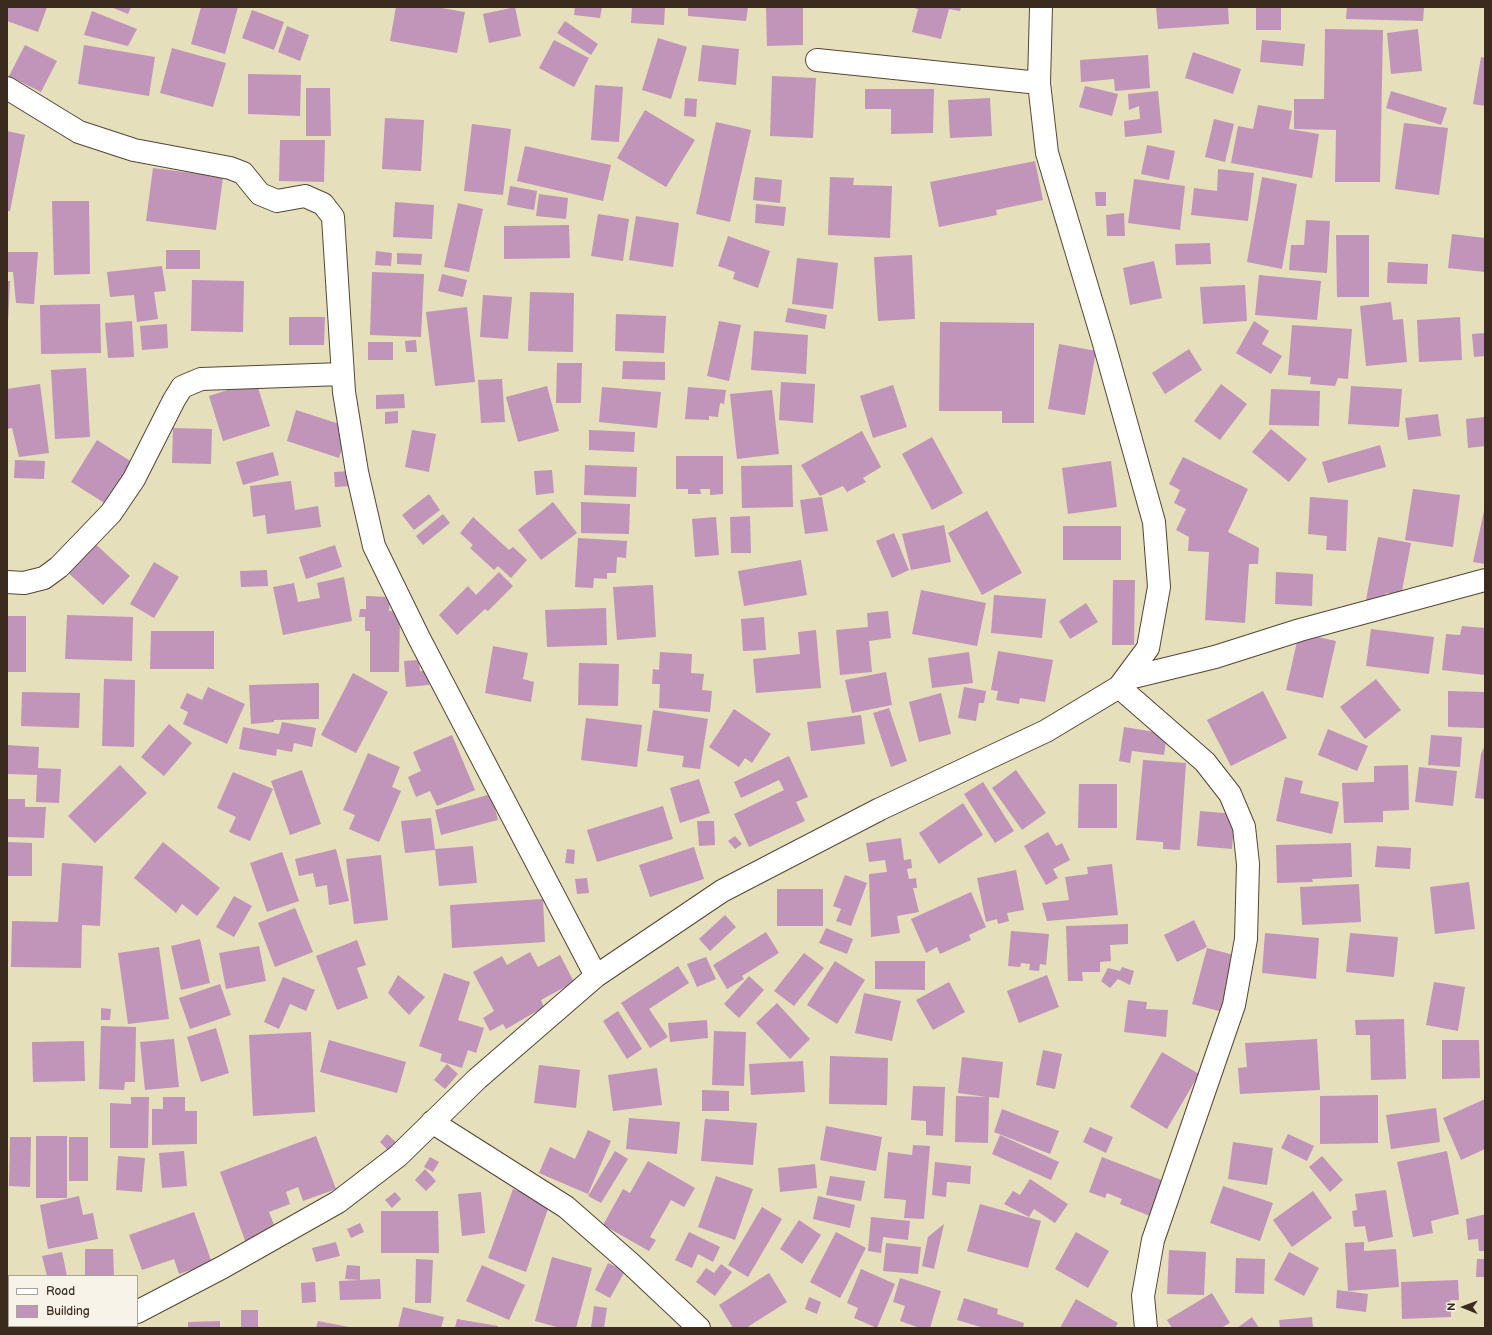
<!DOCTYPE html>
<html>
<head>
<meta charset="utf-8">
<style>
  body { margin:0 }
  #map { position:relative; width:1492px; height:1335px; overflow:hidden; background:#e6dfbb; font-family:"Balsamiq Sans",sans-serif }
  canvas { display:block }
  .frame { position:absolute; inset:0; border:8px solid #3b2a1e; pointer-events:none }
  .legend { position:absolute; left:8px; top:1275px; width:130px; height:52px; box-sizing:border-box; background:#f7f3e8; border:1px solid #aca397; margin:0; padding:5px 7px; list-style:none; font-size:12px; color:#3b2a1e }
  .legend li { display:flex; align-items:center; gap:8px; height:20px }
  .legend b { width:20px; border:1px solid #aca397 }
  .north { position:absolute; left:1444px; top:1287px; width:40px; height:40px; -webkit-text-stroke:3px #f7f3e8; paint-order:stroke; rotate:271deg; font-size:11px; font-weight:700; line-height:16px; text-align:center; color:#3b2a1e }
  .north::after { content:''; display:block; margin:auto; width:14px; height:18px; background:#3b2a1e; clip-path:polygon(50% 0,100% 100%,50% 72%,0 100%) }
</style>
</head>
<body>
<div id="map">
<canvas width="1492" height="1335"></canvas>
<div class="frame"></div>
<ul class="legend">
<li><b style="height:5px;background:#fff"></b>Road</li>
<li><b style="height:11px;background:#c194b9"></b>Building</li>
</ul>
<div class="north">N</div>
</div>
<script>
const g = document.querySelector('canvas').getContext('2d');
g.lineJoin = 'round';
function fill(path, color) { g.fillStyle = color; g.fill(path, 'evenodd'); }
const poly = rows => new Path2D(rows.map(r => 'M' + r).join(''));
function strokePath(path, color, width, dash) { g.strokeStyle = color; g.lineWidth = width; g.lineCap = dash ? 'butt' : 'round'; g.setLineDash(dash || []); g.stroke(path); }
const building = poly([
  [7,7,47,7,38,32,7,21],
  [111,7,131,7,128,14],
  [201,7,238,7,225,54,191,44],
  [396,7,436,7,465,12,457,53,390,41],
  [515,7,521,36,489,43,483,14],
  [575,7,602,7,600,18,574,15],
  [632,7,665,7,664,25,631,23],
  [688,7,748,7,746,21,688,16],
  [766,7,803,7,803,45,767,46],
  [911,7,961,7,960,11,949,9,941,39,912,32,918,9],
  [1156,7,1228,7,1229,24,1158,29],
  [1256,7,1281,7,1281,30,1256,30],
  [1347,7,1424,7,1423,21,1346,19],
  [252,10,284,22,274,50,242,38],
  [92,11,137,29,128,46,84,35],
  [565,21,598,44,591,55,557,33],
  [287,26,309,35,300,61,278,52],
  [1325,29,1383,30,1380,182,1335,182,1336,130,1294,129,1294,99,1324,99],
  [1418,29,1422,71,1391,74,1387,33],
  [658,38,687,47,671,99,642,90],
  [554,40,589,58,574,87,539,68],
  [1262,40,1305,44,1303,66,1260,62],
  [25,45,57,61,41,92,9,76],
  [84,45,155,57,149,96,78,84],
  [702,45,739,49,736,85,698,81],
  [172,48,226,63,213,107,160,93],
  [1193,52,1241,69,1233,94,1185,78],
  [1148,55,1150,88,1115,91,1114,79,1081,82,1080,60],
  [1481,57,1485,58,1485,106,1473,104],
  [248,74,301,75,300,116,248,114],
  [772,76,816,78,813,138,770,136],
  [595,85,623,87,619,142,591,140],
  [1085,86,1118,94,1112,116,1079,107],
  [306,88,330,88,331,136,306,136],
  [865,89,934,89,933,133,891,134,891,109,865,109],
  [1158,91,1162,133,1125,137,1124,121,1140,119,1139,106,1129,110,1128,94],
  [1391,91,1447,108,1441,125,1386,108],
  [685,98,697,99,696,117,684,116],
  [990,98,992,136,950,138,948,100],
  [1258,105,1292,111,1289,129,1319,134,1312,178,1231,163,1238,126,1253,129],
  [645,110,695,140,666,187,617,158],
  [385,118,424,120,421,171,382,169],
  [1214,119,1234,124,1225,162,1205,157],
  [716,122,751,130,730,222,696,214],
  [1404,123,1448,128,1439,195,1395,189],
  [472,124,511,129,503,195,464,191],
  [7,131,25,135,10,211,7,211],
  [280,140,325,140,324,182,279,181],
  [1147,145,1175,151,1169,180,1141,174],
  [525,146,611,165,603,201,517,181],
  [1035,161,1043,200,996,210,997,215,939,227,930,182],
  [153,168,223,177,216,230,146,221],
  [1218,169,1254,173,1248,221,1191,215,1194,188,1217,191],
  [755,177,782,180,780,203,753,200],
  [830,177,854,178,853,185,892,186,890,238,828,235],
  [1262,177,1297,184,1282,269,1247,262],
  [1134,179,1185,186,1180,230,1128,223],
  [510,186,537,191,534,210,507,205],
  [1095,192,1106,192,1106,206,1096,206],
  [539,194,568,198,566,219,536,216],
  [52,201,89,201,90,274,54,275],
  [395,202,434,205,432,239,393,237],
  [458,203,483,209,469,272,444,267],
  [756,204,786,207,784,226,755,223],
  [1124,213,1125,236,1107,236,1106,215],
  [598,214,629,219,623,261,591,256],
  [636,216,679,223,673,267,629,260],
  [1306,220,1330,221,1327,273,1289,270,1291,245,1304,245],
  [569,225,570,258,504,259,504,226],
  [1452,234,1485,238,1485,272,1448,268],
  [1336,235,1369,235,1369,297,1337,297],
  [728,236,770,251,758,288,733,279,735,272,718,266],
  [1210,243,1211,264,1176,265,1175,244],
  [166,250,200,250,200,269,166,269],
  [376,251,392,253,391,266,375,265],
  [7,252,38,252,34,304,16,303,13,272,7,272],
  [397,253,422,254,421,265,397,264],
  [912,255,915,319,878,321,874,257],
  [797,258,838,263,833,309,792,304],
  [1154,261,1162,298,1130,305,1123,268],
  [1388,262,1428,264,1427,284,1387,283],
  [162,266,166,291,154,292,158,319,137,322,134,295,110,297,107,272],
  [372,272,424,274,421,337,370,335],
  [442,274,467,280,463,297,438,291],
  [1259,275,1321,281,1317,320,1255,315],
  [192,280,244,281,243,332,191,331],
  [7,281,10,281,8,323,7,323],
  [1245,285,1247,321,1203,324,1200,287],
  [530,292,574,293,573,352,528,351],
  [483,295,512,297,508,339,480,337],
  [1391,302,1393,320,1403,319,1407,362,1366,366,1360,306],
  [100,304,101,353,41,354,40,305],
  [467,307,475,382,435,386,426,312],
  [788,308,827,315,825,329,785,322],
  [616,314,666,316,664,353,615,351],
  [289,317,325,317,324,345,289,345],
  [1460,317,1462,360,1419,362,1417,320],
  [132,321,134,357,108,358,105,323],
  [719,321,741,325,729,381,707,376],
  [1254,321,1269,331,1262,344,1282,356,1271,374,1236,353],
  [940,322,1034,323,1034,423,1002,423,1002,411,939,411],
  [167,324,168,348,142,350,140,326],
  [1292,325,1352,329,1348,379,1338,378,1335,386,1310,384,1311,377,1288,375],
  [754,331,808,335,806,374,751,370],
  [1485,333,1485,356,1474,357,1472,334],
  [416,340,417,352,406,352,405,341],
  [368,342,393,342,393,360,368,360],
  [1059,344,1096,351,1085,415,1048,409],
  [1189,349,1202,370,1165,394,1152,373],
  [623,361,665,362,665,380,622,379],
  [557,363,582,363,581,403,556,403],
  [86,368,90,437,55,439,51,370],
  [502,379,505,422,481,423,478,380],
  [256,381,270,426,223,441,209,396],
  [781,382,815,384,813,423,779,420],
  [40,384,49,453,19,457,12,428,7,429,7,389],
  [1221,384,1247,404,1220,440,1194,421],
  [893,385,907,427,873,438,860,396],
  [547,386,559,431,518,442,506,397],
  [1351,386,1402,389,1399,427,1348,424],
  [602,387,661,392,657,428,599,422],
  [688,387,726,390,724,404,720,403,718,417,709,416,709,420,685,419],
  [1271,389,1320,391,1319,426,1269,425],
  [772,390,779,454,737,459,730,394],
  [404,394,405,408,376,409,376,395],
  [296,410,349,427,339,458,287,441],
  [398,411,398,423,385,424,385,412],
  [1438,414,1441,436,1408,440,1405,418],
  [1485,417,1485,446,1468,448,1466,419],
  [173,428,212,429,211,464,172,463],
  [1271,429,1307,459,1289,482,1252,452],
  [412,430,436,434,429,472,405,467],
  [589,430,635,432,634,452,589,450],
  [862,431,881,467,863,478,866,482,847,492,843,486,820,496,801,465],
  [932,437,963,493,932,510,902,454],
  [97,440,132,462,106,504,71,482],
  [1380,445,1386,467,1328,483,1322,462],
  [273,452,279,475,243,485,236,462],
  [676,456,723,456,723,494,710,495,710,489,700,489,701,494,688,494,688,489,676,489],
  [1183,457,1248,489,1228,532,1259,548,1258,564,1249,564,1245,623,1205,620,1209,552,1188,551,1189,537,1176,530,1186,509,1174,503,1180,490,1169,484],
  [15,460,45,461,44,479,14,478],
  [1111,461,1117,507,1068,514,1062,468],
  [585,465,637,467,636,497,584,495],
  [792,465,793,507,742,508,741,466],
  [552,470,554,493,536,495,534,471],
  [351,471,352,486,335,487,334,472],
  [291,481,295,510,318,506,321,527,267,534,265,515,253,517,250,486],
  [1413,489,1460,495,1453,547,1405,540],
  [429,494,440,510,414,530,402,515],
  [822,497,828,531,805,534,800,500],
  [1310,497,1348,500,1346,551,1326,550,1327,536,1308,534],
  [553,502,577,533,541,560,518,530],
  [581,502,630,504,629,534,581,533],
  [987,511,1022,573,982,595,948,533],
  [1484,511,1485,511,1485,564,1473,562],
  [443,514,450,523,423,545,416,536],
  [750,516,751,553,731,553,730,517],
  [473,517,509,550,513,547,527,560,511,578,498,566,494,570,470,548,473,545,460,533],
  [716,517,719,555,695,557,692,519],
  [944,525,951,562,911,570,902,534],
  [1063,526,1121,526,1121,560,1063,560],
  [894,533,909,570,892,578,876,541],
  [1378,537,1411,543,1401,596,1386,593,1383,604,1366,600],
  [89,538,130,576,103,605,62,567],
  [578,538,627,541,626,558,617,557,616,573,607,573,607,579,594,578,593,588,575,587],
  [335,545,342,567,306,579,299,557],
  [801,560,807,595,744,606,738,571],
  [154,562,179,577,154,618,130,604],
  [267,570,268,586,241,587,240,571],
  [499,572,513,586,488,611,485,609,457,635,439,615,468,586,476,595],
  [1276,572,1313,574,1312,606,1275,604],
  [344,577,352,621,283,635,273,587,294,583,298,602,320,598,317,583],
  [1113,580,1135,580,1134,645,1112,645],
  [653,585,656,637,617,640,613,587],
  [921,590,986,603,977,646,912,634],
  [994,595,1046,599,1042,638,991,633],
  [366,596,390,597,389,611,400,611,399,672,370,672,370,631,365,631,365,617,359,617,360,609,366,609],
  [1086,603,1098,622,1070,639,1059,621],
  [606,608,607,645,547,647,545,610],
  [888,611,891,638,869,641,872,672,840,675,836,630,868,627,867,613],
  [67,615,133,617,132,661,65,659],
  [7,616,26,616,26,672,7,672],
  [764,617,766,650,743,651,741,619],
  [1462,626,1485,628,1485,675,1442,670,1446,634,1460,635],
  [1371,629,1434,637,1429,674,1366,666],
  [816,630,821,688,756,693,753,659,800,654,798,632],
  [151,631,214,631,214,669,150,669],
  [1299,633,1336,641,1323,698,1286,690],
  [493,646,528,653,523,679,534,682,531,702,485,693],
  [998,651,1053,660,1045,702,1020,698,1019,704,996,700,998,691,991,690],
  [660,652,692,654,691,673,704,674,702,690,712,691,710,712,659,708,660,684,652,684,653,669,659,670],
  [969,652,973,683,932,688,928,658],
  [419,660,420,671,428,671,429,685,406,687,404,661],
  [579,663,619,664,618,706,578,705],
  [886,672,892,705,852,713,845,680],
  [353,673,388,692,356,753,321,735],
  [104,679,135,680,134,747,102,746],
  [1376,679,1401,710,1365,739,1340,707],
  [319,683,319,719,274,720,274,722,251,724,249,685],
  [208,687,245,704,227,744,183,724,188,712,180,708,187,693,202,700],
  [964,687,986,691,984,703,979,703,976,721,958,718],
  [1263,691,1287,738,1231,766,1207,720],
  [1448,691,1485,692,1484,728,1448,727],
  [22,692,80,693,79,728,21,726],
  [941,693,951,734,919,742,909,702],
  [889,708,907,761,891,767,873,713],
  [734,709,771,734,752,763,745,758,739,767,709,747],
  [653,710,708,719,700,769,682,767,684,756,647,751],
  [861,715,865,744,811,751,807,722],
  [586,718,642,725,637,767,581,760],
  [282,722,316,728,312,747,294,743,292,752,277,749,276,756,239,749,243,727,279,734],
  [169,724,192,743,164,776,141,757],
  [1124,727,1167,734,1164,755,1132,751,1130,763,1119,761],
  [1328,729,1368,746,1357,771,1318,755],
  [452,735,475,790,437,806,430,791,416,797,408,777,421,771,413,752],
  [1431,735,1462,737,1460,767,1428,765],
  [7,745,39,747,38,768,61,769,59,803,36,802,37,775,7,774],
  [1485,745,1485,799,1475,798,1481,754],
  [368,753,400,767,392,787,401,791,379,842,349,829,355,815,343,810],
  [789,756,808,797,796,802,805,821,749,847,734,814,784,790,779,780,741,798,734,782],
  [1143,760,1186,763,1180,850,1163,849,1163,842,1136,840],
  [120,765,147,793,95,843,68,816],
  [1408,765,1409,810,1383,811,1383,822,1344,823,1342,783,1374,782,1374,766],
  [1419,767,1457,771,1453,806,1415,802],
  [302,770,321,824,290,835,271,781],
  [1016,770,1046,813,1022,830,992,788],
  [233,772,273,789,250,841,229,832,236,817,217,808],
  [1285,777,1303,781,1300,793,1339,802,1332,834,1276,821],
  [699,779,710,813,680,823,670,788],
  [983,782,1014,831,995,843,964,794],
  [1079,784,1117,784,1117,828,1078,828],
  [491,794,498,820,441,835,435,810],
  [7,799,25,799,25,807,46,807,44,838,7,837],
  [963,803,983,835,939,864,919,833],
  [663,806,673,839,597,862,587,830],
  [1200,811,1235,814,1232,849,1197,846],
  [431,818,435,850,405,853,401,821],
  [697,821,714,821,715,845,699,846],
  [1048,832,1056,846,1062,843,1070,860,1053,869,1058,878,1046,885,1024,846],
  [735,836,742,844,735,849,728,841],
  [901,838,904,860,911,859,912,868,907,869,909,879,916,878,917,888,913,888,919,912,897,916,900,933,871,937,869,874,887,872,885,860,869,862,866,843],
  [7,842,32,843,32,876,7,876],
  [163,842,220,888,197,916,182,904,176,913,134,878],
  [1351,843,1352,877,1312,879,1313,882,1277,883,1276,845],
  [473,846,477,883,439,886,435,849],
  [1377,846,1411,848,1410,869,1375,867],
  [694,847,704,879,650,897,639,865],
  [336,849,349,901,329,905,327,885,316,887,313,873,299,876,295,859],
  [567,849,575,850,574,864,565,863],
  [282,852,299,901,267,912,250,863],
  [381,855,388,920,354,924,346,859],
  [62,863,103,866,100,926,82,925,81,968,11,967,12,921,58,922],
  [1112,864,1118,915,1047,921,1042,903,1069,900,1065,877,1088,874,1087,867],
  [1016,870,1024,910,1007,913,1009,921,998,924,997,919,986,922,977,878],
  [845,875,867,883,851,926,836,921,841,909,833,906],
  [587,878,589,893,577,894,575,879],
  [1469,882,1475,929,1435,934,1430,887],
  [1359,884,1361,922,1302,925,1300,887],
  [777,889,823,889,823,926,777,926],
  [971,892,986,927,969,935,971,940,940,954,937,947,926,953,911,919],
  [234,896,252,906,234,937,216,927],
  [543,899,545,942,452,948,450,905],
  [295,908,313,952,275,967,258,923],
  [725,915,736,927,710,951,699,939],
  [1194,920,1207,947,1177,962,1164,935],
  [1128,924,1128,944,1110,945,1111,961,1100,962,1100,972,1082,972,1083,981,1068,981,1066,926],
  [826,928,853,939,847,954,819,943],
  [1011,931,1049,934,1046,965,1040,964,1039,971,1029,970,1030,964,1021,963,1020,967,1008,966],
  [766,932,779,953,742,976,744,979,727,989,713,965],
  [1265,933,1319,938,1316,979,1262,973],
  [1350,933,1398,937,1394,977,1346,972],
  [200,939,210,983,181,990,171,946],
  [357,940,366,965,357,968,368,998,337,1010,316,956],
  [259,946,266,981,226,989,219,953],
  [159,947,169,1019,128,1024,118,953],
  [1207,948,1238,956,1223,1012,1192,1004],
  [530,952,538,967,560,955,574,982,541,1000,544,1007,506,1029,503,1024,490,1031,483,1018,494,1011,473,972,502,956,507,965],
  [804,953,824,968,794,1006,774,991],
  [706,957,716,979,697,987,687,964],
  [835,961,865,980,837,1024,807,1005],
  [875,961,925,961,925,990,875,989],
  [678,966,689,983,649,1009,668,1037,650,1048,621,1003],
  [1122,967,1134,971,1130,985,1118,979,1110,988,1101,981,1108,968,1120,971],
  [444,973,470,982,458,1020,484,1028,476,1053,468,1050,462,1068,440,1061,442,1054,419,1046],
  [398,975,425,997,409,1015,388,993],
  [1047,975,1059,1007,1019,1023,1007,991],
  [749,976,764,990,739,1018,724,1004],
  [283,977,315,990,306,1011,290,1004,279,1029,264,1022],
  [949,982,965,1012,933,1030,916,1000],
  [1434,982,1465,987,1458,1031,1426,1025],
  [220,984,231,1015,190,1029,179,998],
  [864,993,901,1001,892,1041,855,1033],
  [1128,1000,1147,1002,1146,1009,1168,1010,1166,1037,1124,1032],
  [777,1003,810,1039,790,1059,756,1023],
  [101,1008,111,1009,110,1020,101,1020],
  [618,1011,642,1049,627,1059,603,1021],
  [1404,1019,1406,1079,1371,1080,1370,1035,1356,1035,1355,1020],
  [707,1020,708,1038,670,1042,668,1023],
  [101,1026,136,1027,135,1082,125,1082,124,1090,99,1089],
  [216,1028,229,1073,201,1082,187,1037],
  [714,1031,746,1032,744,1086,712,1085],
  [311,1032,315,1112,253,1116,249,1035],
  [174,1039,179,1087,145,1090,140,1042],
  [1317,1039,1320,1090,1240,1094,1238,1068,1247,1067,1245,1043],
  [329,1040,406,1062,397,1093,320,1072],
  [1442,1040,1479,1040,1480,1078,1442,1079],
  [84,1041,85,1081,33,1082,32,1042],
  [1043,1050,1062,1054,1055,1089,1036,1085],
  [1162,1052,1199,1074,1167,1129,1130,1107],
  [830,1056,888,1058,887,1105,829,1104],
  [962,1057,1003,1062,999,1098,989,1097,988,1143,955,1142,956,1096,987,1097,958,1093],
  [803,1061,805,1092,751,1095,749,1064],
  [447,1064,458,1074,445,1089,434,1080],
  [539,1065,580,1070,576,1108,534,1103],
  [657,1068,662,1105,613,1111,608,1075],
  [913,1086,945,1087,943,1136,926,1135,926,1121,911,1120],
  [702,1090,729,1091,729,1111,702,1111],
  [1378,1095,1378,1143,1320,1144,1320,1096],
  [131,1097,149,1097,148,1148,110,1148,110,1103,131,1104],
  [163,1097,185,1097,185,1111,197,1111,197,1144,152,1145,152,1109,163,1109],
  [1485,1099,1485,1149,1461,1160,1443,1118],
  [1436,1108,1440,1142,1391,1149,1386,1115],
  [1002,1109,1059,1131,1050,1154,994,1132],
  [629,1118,680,1122,677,1154,626,1149],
  [705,1119,757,1123,753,1165,701,1161],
  [826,1126,882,1137,876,1171,820,1160],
  [1090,1127,1113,1137,1106,1153,1083,1142],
  [588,1130,611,1141,588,1194,539,1173,550,1147,575,1159],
  [387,1134,397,1143,389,1151,380,1142],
  [1288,1134,1314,1146,1307,1161,1281,1148],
  [1000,1135,1059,1162,1051,1180,992,1154],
  [36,1136,67,1136,67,1198,36,1198],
  [316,1136,336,1189,303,1201,298,1187,286,1192,290,1204,269,1212,278,1235,247,1246,220,1172],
  [10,1137,31,1137,30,1187,9,1186],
  [69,1137,88,1137,88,1181,69,1181],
  [1233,1142,1273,1148,1267,1185,1228,1179],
  [913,1145,930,1146,924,1219,904,1218,906,1200,884,1198,888,1152,912,1155],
  [184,1151,187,1186,162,1188,159,1153],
  [615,1151,628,1159,601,1203,588,1196],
  [1447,1151,1459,1214,1431,1221,1433,1233,1413,1237,1397,1162],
  [118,1156,145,1158,142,1192,116,1190],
  [1322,1156,1343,1180,1330,1192,1309,1167],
  [430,1157,439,1162,433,1172,424,1167],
  [1102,1157,1164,1181,1150,1216,1120,1204,1122,1199,1107,1193,1105,1198,1089,1192],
  [648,1161,695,1188,684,1207,671,1200,650,1237,656,1240,649,1251,603,1225,623,1189,630,1193],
  [935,1162,971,1166,970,1184,947,1182,946,1197,932,1195],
  [815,1164,817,1188,780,1192,778,1168],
  [425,1169,436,1181,426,1191,415,1180],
  [716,1176,753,1189,735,1240,698,1227],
  [830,1176,865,1181,861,1201,826,1195],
  [1030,1179,1068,1204,1055,1223,1034,1209,1029,1217,1004,1204,1013,1191,1020,1195],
  [1223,1186,1273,1203,1260,1241,1210,1223],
  [513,1189,550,1203,526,1272,488,1258],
  [1386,1190,1393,1237,1368,1242,1365,1226,1354,1227,1352,1211,1357,1210,1355,1194],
  [1313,1191,1332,1218,1292,1247,1273,1220],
  [395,1192,401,1199,392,1208,385,1200],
  [481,1192,485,1233,462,1236,458,1194],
  [79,1196,83,1215,93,1213,98,1239,48,1249,40,1205],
  [818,1196,855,1205,850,1228,813,1219],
  [980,1204,1041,1221,1028,1268,967,1251],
  [762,1207,782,1219,748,1277,728,1265],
  [381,1211,438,1211,439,1253,381,1253],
  [194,1212,212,1263,179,1274,174,1259,142,1270,129,1235],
  [1482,1215,1485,1215,1485,1251,1479,1251,1478,1239,1468,1240,1466,1219],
  [871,1217,910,1221,908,1240,883,1237,881,1253,868,1251],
  [799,1220,821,1235,802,1264,780,1249],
  [360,1223,364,1232,351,1238,347,1229],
  [944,1224,934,1269,922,1266,928,1237],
  [689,1232,720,1247,713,1262,698,1254,692,1268,675,1260],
  [836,1232,866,1248,840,1298,810,1282],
  [1076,1232,1109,1251,1088,1288,1055,1269],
  [336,1242,340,1256,316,1262,312,1248],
  [1364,1242,1364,1251,1396,1249,1399,1287,1348,1291,1345,1243],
  [886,1243,921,1247,918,1274,883,1271],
  [85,1249,113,1249,114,1276,85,1276],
  [1169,1250,1206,1252,1204,1295,1167,1294],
  [62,1252,67,1276,47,1276,42,1256],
  [1289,1252,1319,1268,1304,1296,1274,1280],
  [552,1257,592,1268,576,1328,560,1328,535,1321],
  [1236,1258,1265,1259,1264,1294,1235,1293],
  [416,1259,433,1260,431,1303,415,1303],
  [1477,1259,1485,1259,1485,1277,1476,1277],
  [608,1263,625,1271,610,1298,595,1290],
  [721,1264,732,1272,715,1296,696,1282,706,1268,714,1273],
  [347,1265,360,1266,360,1280,345,1279],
  [482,1265,525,1285,509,1320,466,1301],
  [861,1269,895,1284,877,1328,854,1318,858,1308,847,1303],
  [769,1273,787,1302,746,1328,733,1328,719,1305],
  [900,1278,941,1291,930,1328,920,1328,900,1321,905,1306,893,1302],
  [380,1279,381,1299,340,1300,339,1281],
  [7,1280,9,1280,9,1327,7,1327],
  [1458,1280,1459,1300,1450,1300,1451,1317,1402,1319,1401,1282],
  [315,1282,316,1302,302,1303,301,1283],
  [1337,1290,1368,1294,1366,1312,1336,1308],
  [1212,1293,1230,1323,1221,1328,1172,1328,1167,1320],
  [809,1297,821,1302,817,1314,805,1309],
  [964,1298,998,1309,997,1314,1024,1323,1023,1328,984,1328,957,1320],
  [1076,1299,1118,1323,1115,1328,1060,1328],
  [594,1306,607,1308,604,1328,591,1328],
  [403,1307,444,1317,441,1328,398,1328],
  [241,1310,258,1310,258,1328,241,1328],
  [1252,1317,1259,1328,1237,1328],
  [1312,1317,1313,1328,1280,1328,1279,1320],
  [457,1319,498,1326,498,1328,455,1328],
  [220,1321,220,1328,188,1328,188,1322],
  [318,1321,349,1327,349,1328,316,1328]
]);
const street = poly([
  [817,60,1039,83],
  [7,88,79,132,134,150,230,168,243,173,260,194,277,201,305,196,323,204,333,217,344,392,357,472,374,546,419,638,596,976],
  [7,582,24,583,44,578,59,567,111,513,134,479,174,400,182,387,201,379,342,374],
  [1125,679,1215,657,1300,630,1485,580],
  [1119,687,1205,762,1230,794,1244,827,1248,864,1246,939,1234,1005,1153,1240,1143,1296,1146,1328],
  [432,1122,566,1207,630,1263,699,1328],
  [137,1312,223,1267,338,1202,398,1156,477,1079,596,976,722,891,880,809,1046,731,1119,687,1148,648,1159,587,1154,522,1103,340,1047,153,1039,83,1041,7],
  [106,1328,110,1326]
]);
fill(building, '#c194b9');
strokePath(street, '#554536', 24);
strokePath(street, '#fff', 22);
</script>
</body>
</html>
